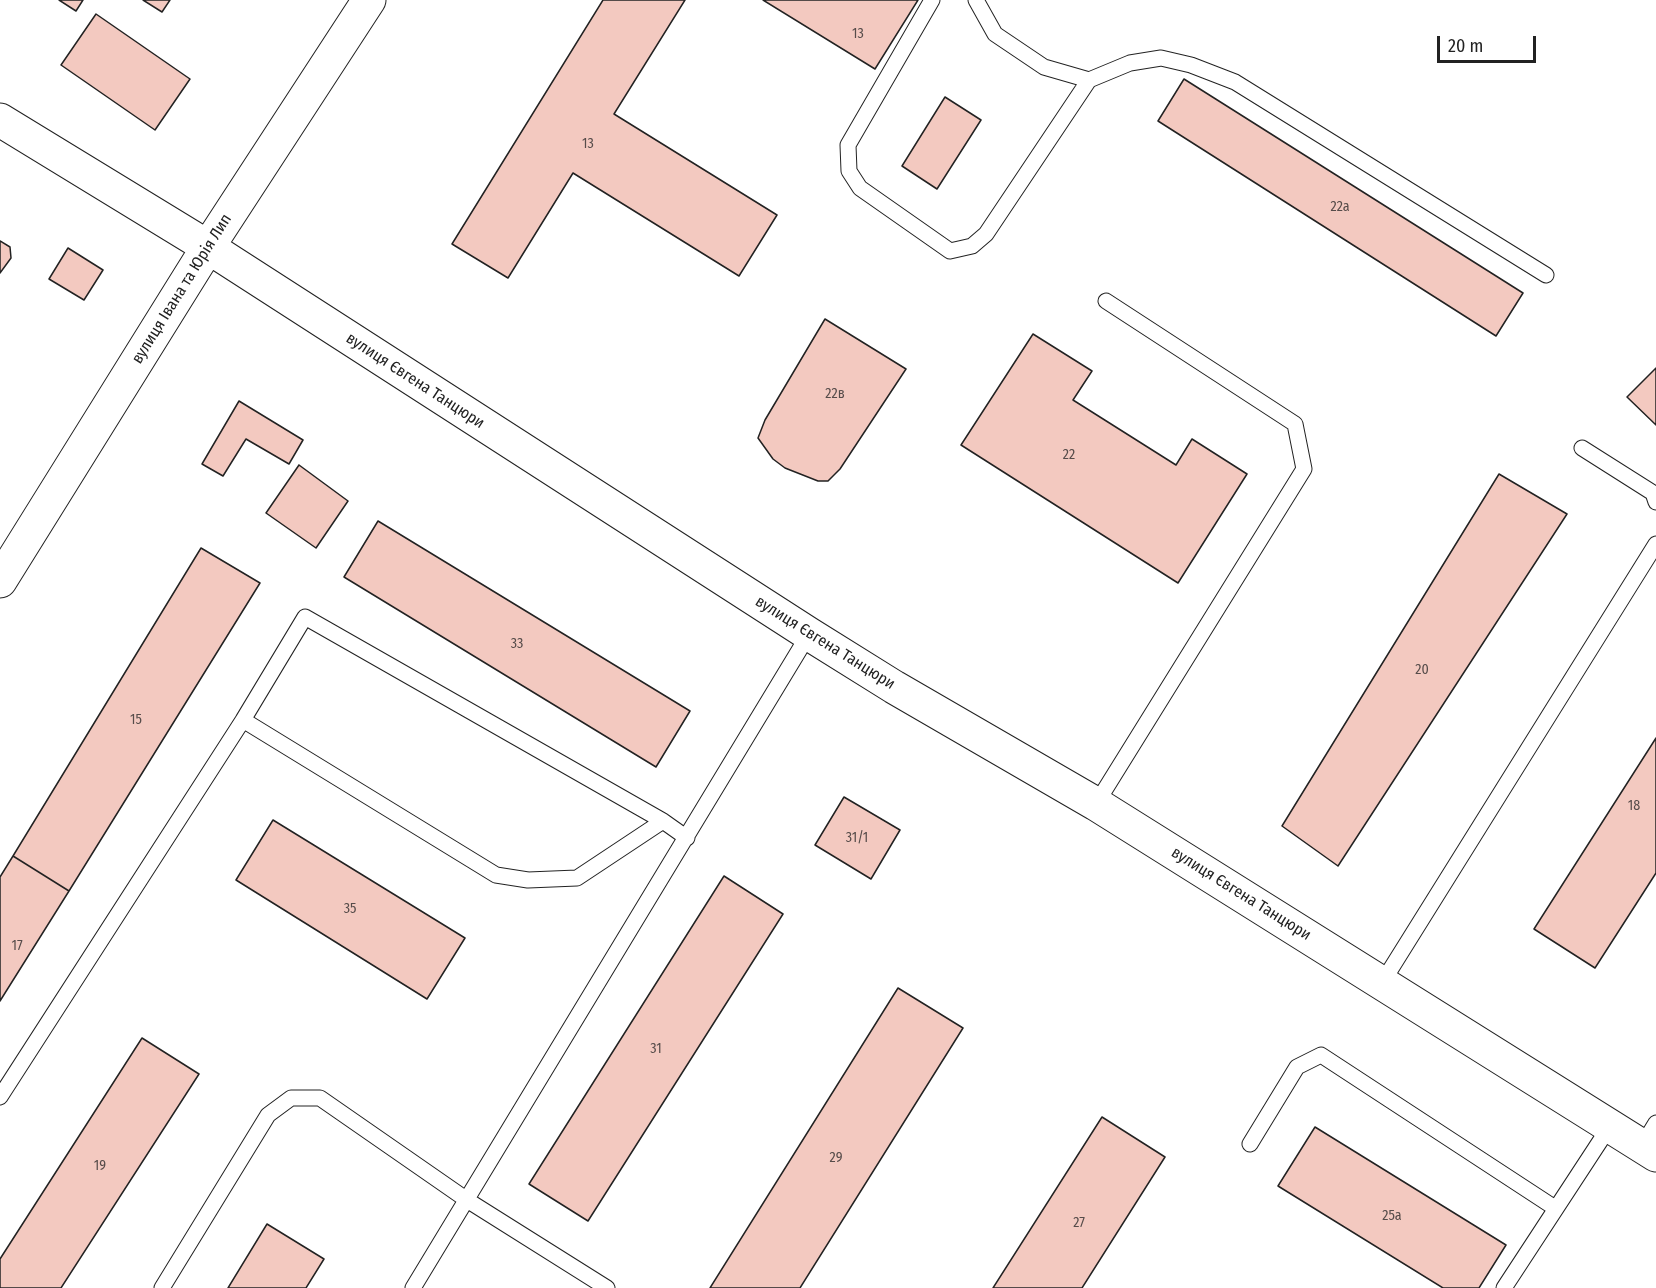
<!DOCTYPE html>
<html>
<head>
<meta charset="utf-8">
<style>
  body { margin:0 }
  #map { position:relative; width:1656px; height:1288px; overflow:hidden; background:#fff; font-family:"Fira Sans Condensed",sans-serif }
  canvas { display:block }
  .scale { position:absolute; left:1437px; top:36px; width:99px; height:27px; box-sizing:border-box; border:3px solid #222; border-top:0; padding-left:8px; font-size:18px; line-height:21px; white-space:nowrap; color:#222; -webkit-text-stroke:4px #fff; paint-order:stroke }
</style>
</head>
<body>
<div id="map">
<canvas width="1656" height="1288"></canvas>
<div class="scale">20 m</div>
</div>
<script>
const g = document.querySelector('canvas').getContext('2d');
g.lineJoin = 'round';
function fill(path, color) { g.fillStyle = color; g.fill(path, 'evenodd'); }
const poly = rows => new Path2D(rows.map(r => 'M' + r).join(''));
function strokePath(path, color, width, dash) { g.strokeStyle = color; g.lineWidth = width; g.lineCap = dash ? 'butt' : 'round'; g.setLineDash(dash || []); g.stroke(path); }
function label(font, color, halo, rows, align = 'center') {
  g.font = font + ' "Fira Sans Condensed",sans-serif'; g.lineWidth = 4.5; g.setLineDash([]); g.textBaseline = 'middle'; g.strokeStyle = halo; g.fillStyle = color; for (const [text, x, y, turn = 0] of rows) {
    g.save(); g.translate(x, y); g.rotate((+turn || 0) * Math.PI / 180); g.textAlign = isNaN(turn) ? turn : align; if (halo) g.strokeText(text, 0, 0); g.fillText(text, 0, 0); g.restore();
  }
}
const building = poly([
  [59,0,83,0,76,11,59,0],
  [143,0,170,0,162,12,143,0],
  [603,0,685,0,614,114,777,215,739,276,573,173,508,278,452,244,603,0],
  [763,0,918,0,875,69,763,0],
  [96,14,190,79,155,130,61,65,96,14],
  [1184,79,1523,293,1496,336,1158,121,1184,79],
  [945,97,981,120,937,189,902,166,945,97],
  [0,241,10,247,11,258,0,273,0,241],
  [68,248,103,270,84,300,49,279,68,248],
  [825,319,906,369,840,469,828,481,818,481,785,468,773,459,758,438,765,420,825,319],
  [1033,334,1092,371,1073,400,1176,465,1192,439,1247,474,1178,583,961,445,1033,334],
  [1656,368,1656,425,1627,397,1656,368],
  [239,401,303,440,289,464,246,439,223,476,202,464,239,401],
  [299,465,348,501,316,548,266,513,299,465],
  [1499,474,1567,514,1338,866,1282,826,1499,474],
  [378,521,690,711,656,767,344,577,378,521],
  [201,548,260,583,69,891,13,856,201,548],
  [1656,738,1656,873,1595,968,1534,929,1656,738],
  [844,797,900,830,871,879,815,845,844,797],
  [273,820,465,938,427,999,236,880,273,820],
  [13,856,69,891,0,1001,0,877,13,856],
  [724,876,783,914,588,1221,529,1184,724,876],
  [898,988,963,1028,800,1288,710,1288,898,988],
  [142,1038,199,1074,61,1288,0,1288,0,1259,142,1038],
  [1102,1117,1165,1157,1082,1288,993,1288,1102,1117],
  [1315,1127,1506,1245,1479,1288,1443,1288,1278,1186,1315,1127],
  [267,1224,324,1259,306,1288,228,1288,267,1224]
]);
const service = poly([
  [932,0,848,145,849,171,860,188,950,251,972,246,986,234,1089,80],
  [976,0,995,34,1044,67,1089,80,1130,63,1161,58,1191,65,1235,82,1546,275],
  [1582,448,1653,493,1656,502],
  [243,720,496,875,528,880,577,878,663,821],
  [1096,804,1304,469,1295,424,1106,301],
  [1382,983,1656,544],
  [0,1097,243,720,305,617,663,821,687,838],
  [1250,1144,1297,1067,1321,1055,1555,1208],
  [1642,1146,1656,1123],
  [162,1288,268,1115,291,1098,320,1098,467,1200,607,1288],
  [413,1288,809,634],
  [1504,1288,1610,1126]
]);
const tertiary = poly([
  [0,120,208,247,809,634,894,687,1096,804,1656,1155],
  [0,581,208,247,369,0]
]);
const numberNames = [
  ["13",858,34],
  ["13",588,144],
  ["22а",1340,207],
  ["22в",835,394],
  ["22",1069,455],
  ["33",517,644],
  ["20",1422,670],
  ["15",136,720],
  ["18",1634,806],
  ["31/1",857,838],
  ["35",350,909],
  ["17",17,946],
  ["31",656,1049],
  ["29",836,1158],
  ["19",100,1166],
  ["25а",1392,1216],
  ["27",1079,1223]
];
const streetNames = [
  ["вулиця Івана та Юрія Лип",182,289,-58],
  ["вулиця Євгена Танцюри",415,381,33],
  ["вулиця Євгена Танцюри",825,643,32],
  ["вулиця Євгена Танцюри",1241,894,32]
];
fill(building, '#f3c9c0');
strokePath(building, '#222', 1.5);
strokePath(service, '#222', 17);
strokePath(tertiary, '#222', 35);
strokePath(service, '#fff', 15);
strokePath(tertiary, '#fff', 33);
label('14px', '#564c4a', null, numberNames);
label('16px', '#222', '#fff', streetNames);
</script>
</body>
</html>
